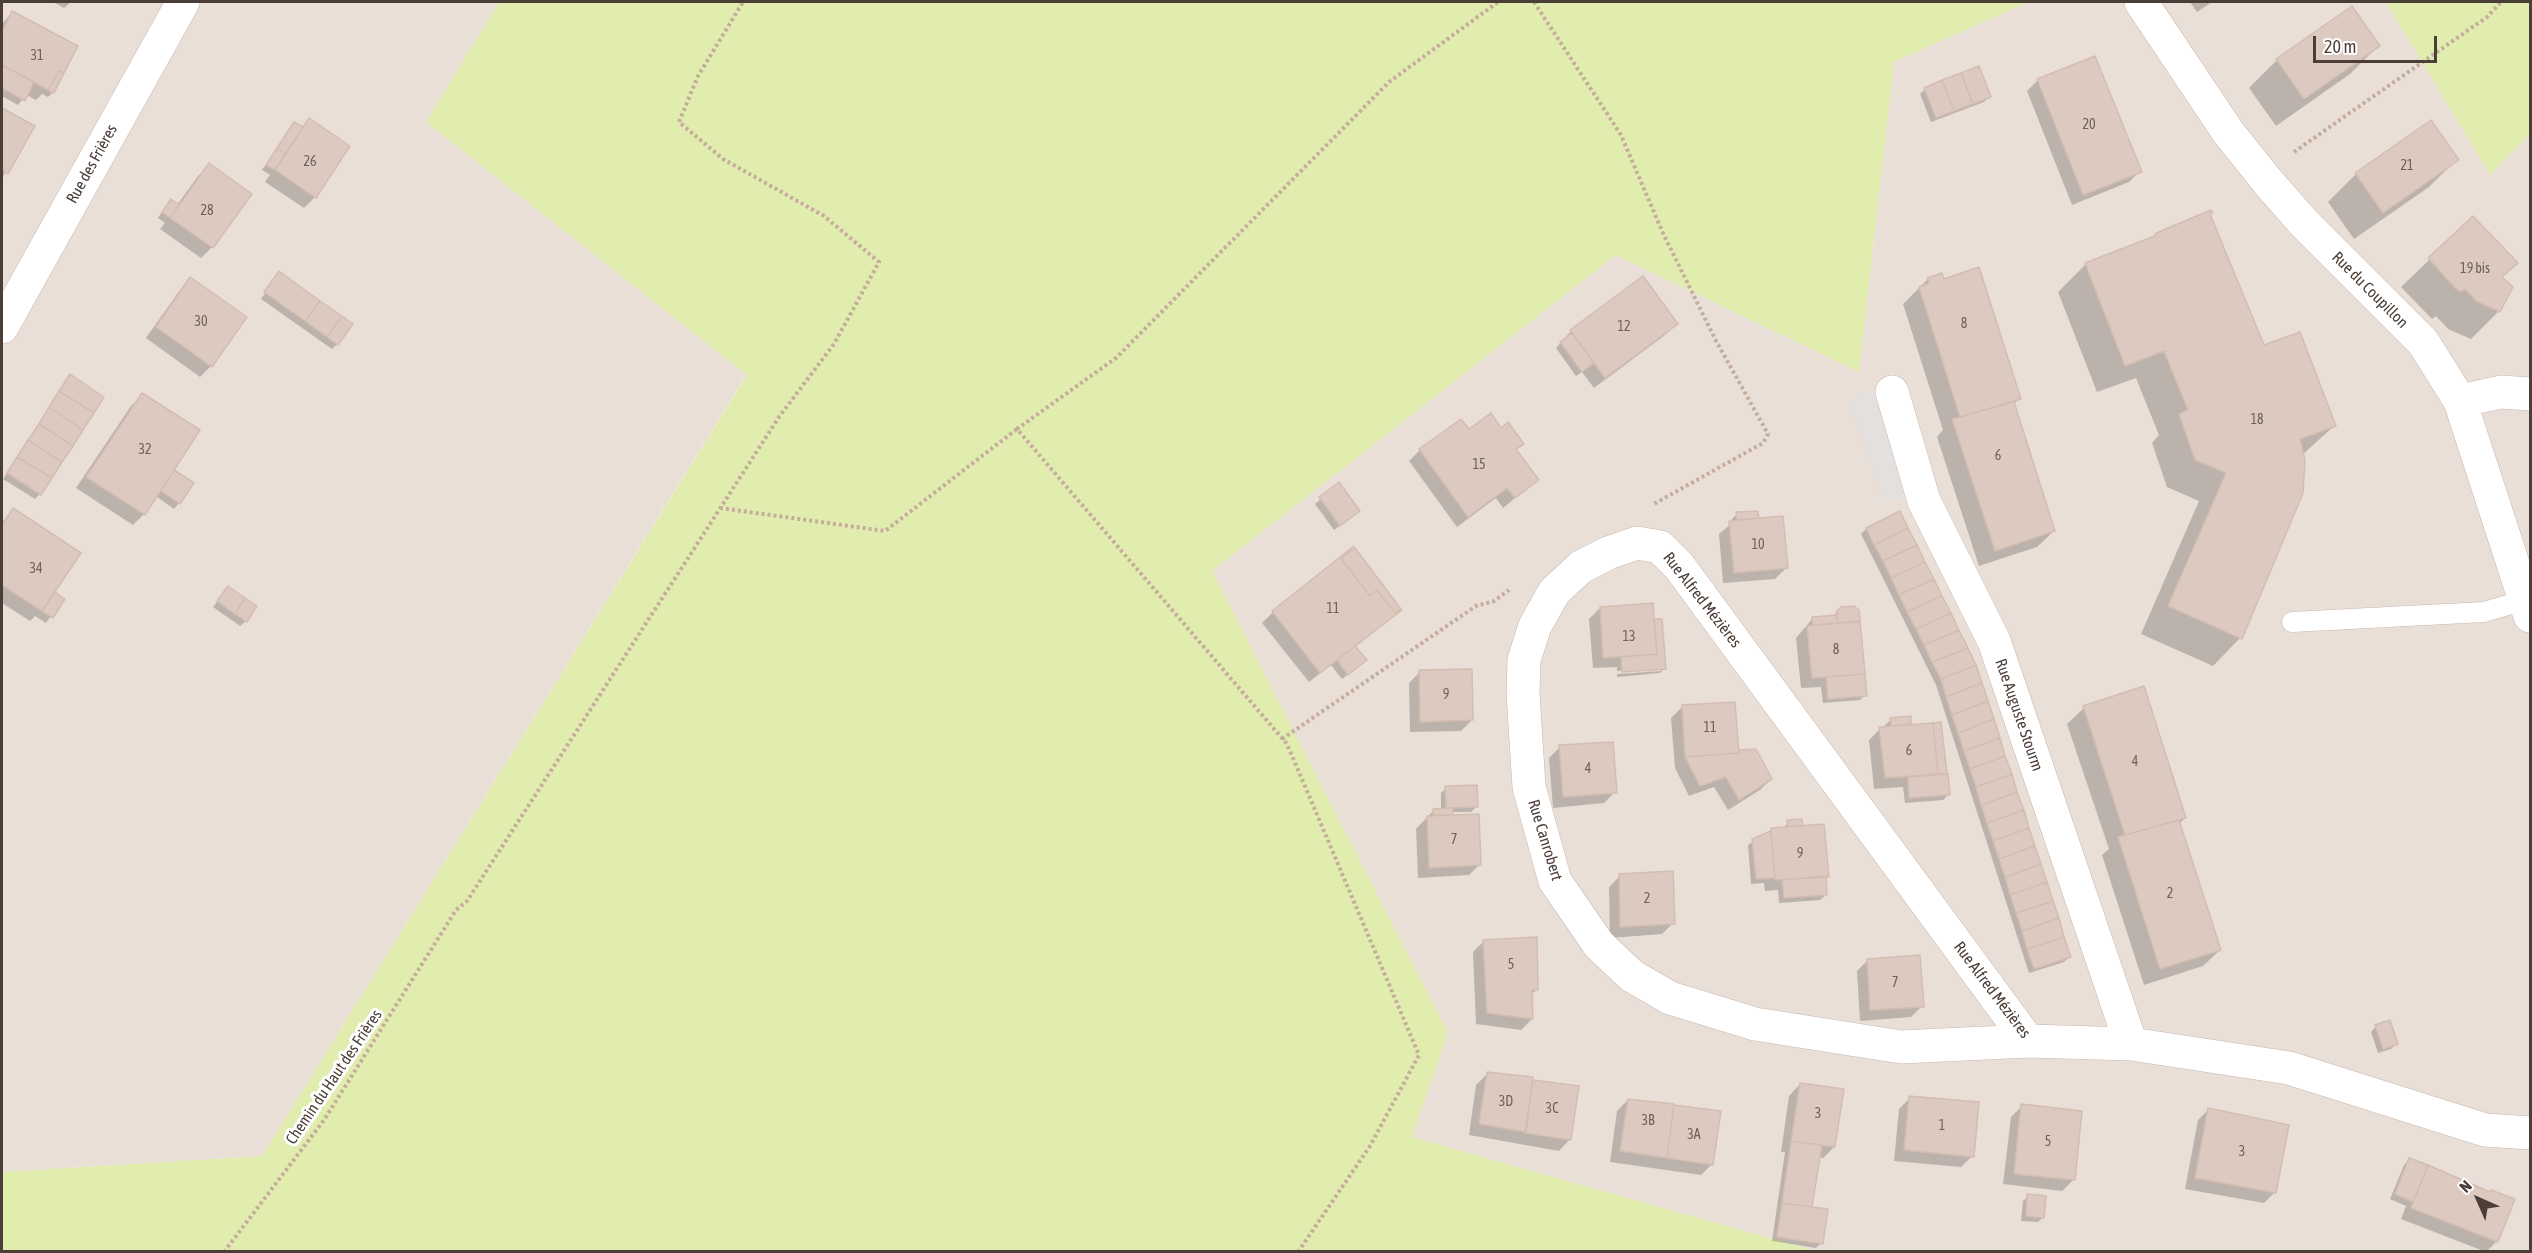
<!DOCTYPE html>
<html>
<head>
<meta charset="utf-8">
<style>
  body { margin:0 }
  #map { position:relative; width:2532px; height:1253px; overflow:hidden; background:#f6efe9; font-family:"Asap Condensed",sans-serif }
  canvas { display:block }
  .frame { position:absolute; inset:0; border:3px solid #4b3e37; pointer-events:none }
  .north { position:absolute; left:2448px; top:1169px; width:60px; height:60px; -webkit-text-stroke:4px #fff; paint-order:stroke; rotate:315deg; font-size:16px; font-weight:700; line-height:24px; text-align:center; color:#4b3e37 }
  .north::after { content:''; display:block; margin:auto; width:21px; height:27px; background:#4b3e37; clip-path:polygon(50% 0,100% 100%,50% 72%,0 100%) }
  .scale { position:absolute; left:2313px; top:36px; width:124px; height:27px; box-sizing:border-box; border:3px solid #4b3e37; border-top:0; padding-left:8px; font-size:18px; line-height:21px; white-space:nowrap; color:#4b3e37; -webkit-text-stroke:4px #fff; paint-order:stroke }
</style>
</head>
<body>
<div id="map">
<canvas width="2532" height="1253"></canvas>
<div class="frame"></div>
<div class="north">N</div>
<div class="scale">20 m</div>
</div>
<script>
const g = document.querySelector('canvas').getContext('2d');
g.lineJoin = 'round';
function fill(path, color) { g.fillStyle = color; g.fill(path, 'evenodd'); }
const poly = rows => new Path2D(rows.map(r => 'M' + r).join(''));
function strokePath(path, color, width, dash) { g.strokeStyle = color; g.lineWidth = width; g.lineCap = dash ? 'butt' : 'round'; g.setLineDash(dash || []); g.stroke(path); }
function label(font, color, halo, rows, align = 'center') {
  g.font = font + ' "Asap Condensed",sans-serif'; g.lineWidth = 6; g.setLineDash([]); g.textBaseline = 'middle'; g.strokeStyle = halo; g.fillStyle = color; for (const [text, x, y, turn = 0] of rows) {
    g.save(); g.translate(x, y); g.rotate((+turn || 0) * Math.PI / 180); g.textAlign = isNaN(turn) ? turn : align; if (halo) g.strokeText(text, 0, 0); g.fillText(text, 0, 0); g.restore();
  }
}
const residential = poly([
  [2,2,499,2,426,122,747,374,262,1156,2,1172],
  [2028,2,2530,2,2530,1251,1815,1251,1412,1137,1447,1033,1212,571,1616,255,1859,372,1894,61]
]);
const green = poly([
  [499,2,2028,2,1894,62,1859,372,1616,255,1212,571,1448,1033,1412,1137,1815,1251,2,1251,2,1172,262,1156,747,375,426,122],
  [2386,2,2530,2,2530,134,2490,175]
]);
const parking = poly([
  [1873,391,1908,498,1883,501,1848,399]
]);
const shadow = poly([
  [53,2,71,2,64,8],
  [2190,2,2212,2,2197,12],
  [12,13,53,92,48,97,42,94,36,100,26,95,18,105,2,96,2,24],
  [2378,46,2350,74,2276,126,2249,88,2277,60],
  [2038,80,2140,171,2129,182,2072,205,2027,91],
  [1925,89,1989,96,1984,102,1931,122,1920,94],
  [2,110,33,126,2,178],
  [309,120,348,147,315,197,304,208,265,182,270,175,262,170,290,129,301,128],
  [2457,159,2429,187,2354,239,2328,202,2356,174],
  [209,165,212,247,201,258,160,229,165,223,158,218,166,206,177,205,198,176],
  [2473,218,2501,277,2499,311,2471,339,2448,329,2436,316,2432,319,2401,287],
  [2086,264,2263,347,2334,426,2302,455,2240,638,2213,666,2141,634,2199,501,2167,487,2152,443,2159,435,2136,378,2097,392,2058,292],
  [277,276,337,344,332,349,261,299],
  [191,279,211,366,200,377,146,338,180,290],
  [1928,279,2019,399,2013,405,2054,531,2037,547,1979,566,1937,437,1943,430,1903,304],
  [1676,324,1665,335,1594,388,1582,372,1576,376,1556,348,1571,331],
  [70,376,40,494,35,499,3,479],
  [142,395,172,471,179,503,174,509,156,496,144,514,133,525,76,488,131,406],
  [1461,421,1468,431,1500,430,1522,444,1515,450,1537,480,1503,508,1496,498,1457,527,1409,461,1420,450],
  [1338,484,1353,516,1334,530,1315,504],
  [13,510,53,592,63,599,46,623,35,616,30,621,2,603,2,523],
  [1737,514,1757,518,1755,520,1786,568,1775,579,1723,583,1719,534,1732,523,1732,519],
  [1866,529,1975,666,2069,957,2064,962,2029,973,1936,685,1861,534],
  [228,588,246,621,240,626,213,607],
  [1600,608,1653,621,1665,668,1660,673,1617,677,1617,674,1661,671,1661,668,1617,671,1617,667,1593,668,1589,619],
  [1399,609,1383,625,1355,647,1360,665,1342,679,1331,665,1309,682,1262,623,1273,612],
  [1842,609,1857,611,1865,695,1860,700,1823,703,1821,687,1801,688,1796,638,1813,618,1833,617],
  [1420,672,1472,720,1461,731,1410,732,1409,683],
  [1682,707,1738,752,1755,751,1771,779,1760,790,1728,810,1714,787,1689,796,1675,768,1671,718],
  [2084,708,2185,818,2179,824,2220,950,2203,966,2144,985,2102,855,2109,849,2067,724],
  [1891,720,1910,724,1907,727,1939,724,1948,795,1943,800,1905,803,1903,787,1874,789,1869,740,1880,729,1886,728,1885,725],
  [1560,747,1615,792,1604,803,1553,808,1549,758],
  [1446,788,1477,806,1471,812,1451,812,1451,816,1480,864,1469,875,1418,878,1416,829,1434,810,1441,810,1441,793],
  [1788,822,1827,876,1825,879,1826,895,1820,900,1779,903,1778,890,1765,891,1764,883,1751,884,1748,845,1772,830,1783,829],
  [1620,876,1673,923,1662,934,1610,938,1609,887],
  [1484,941,1537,989,1531,995,1532,1019,1521,1030,1476,1024,1473,952],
  [1868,960,1922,1006,1911,1017,1860,1021,1857,971],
  [2376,1026,2396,1044,2391,1049,2378,1053,2371,1032],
  [1487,1074,1578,1087,1570,1139,1559,1151,1469,1135,1476,1085],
  [1800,1084,1834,1147,1823,1158,1818,1157,1811,1208,1821,1243,1816,1248,1772,1241,1785,1152,1781,1152,1789,1096],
  [1910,1098,1972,1156,1961,1167,1894,1161,1899,1109],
  [1628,1100,1719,1113,1712,1164,1701,1175,1610,1162,1617,1111],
  [2022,1106,2073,1180,2062,1191,2003,1184,2011,1117],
  [2209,1109,2275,1192,2264,1203,2185,1189,2198,1120],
  [2410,1159,2428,1166,2497,1241,2486,1252,2401,1219,2406,1206,2390,1199,2404,1165],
  [2028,1196,2043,1217,2038,1222,2021,1221,2023,1201]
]);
const building = poly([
  [2352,6,2380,46,2304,99,2276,59,2352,6],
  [12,11,78,46,64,73,59,71,48,90,2,65,2,31,12,11],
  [2095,56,2142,172,2083,195,2037,79,2095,56],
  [2,65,34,82,25,101,2,88,2,65],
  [1979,66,1991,97,1973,104,1961,73,1979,66],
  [59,71,64,73,54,93,48,90,59,71],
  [1961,73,1973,104,1954,111,1942,80,1961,73],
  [1942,80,1954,111,1936,118,1924,88,1942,80],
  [2,108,35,126,8,174,2,170,2,108],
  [309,118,350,146,316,198,275,170,309,118],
  [2431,120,2459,160,2383,213,2355,173,2431,120],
  [294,122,303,127,286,154,277,148,294,122],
  [277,148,286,154,275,170,266,165,277,148],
  [209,163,252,194,213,248,170,218,209,163],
  [171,199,179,205,170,218,162,212,171,199],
  [2211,210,2213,213,2210,214,2264,345,2300,332,2336,426,2300,439,2305,460,2303,493,2242,639,2168,606,2226,473,2195,460,2179,414,2188,410,2164,351,2125,366,2085,263,2155,236,2156,233,2211,210],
  [2473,216,2518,263,2502,277,2513,287,2500,312,2476,301,2465,289,2461,292,2456,289,2428,258,2473,216],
  [1979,267,2021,399,1960,417,1919,287,1929,283,1927,278,1942,273,1944,279,1979,267],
  [279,271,320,301,305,321,264,292,279,271],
  [1643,276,1678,324,1605,378,1570,330,1643,276],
  [190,277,247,317,212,367,156,327,190,277],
  [320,301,342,316,327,337,305,321,320,301],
  [342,316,353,324,338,345,327,337,342,316],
  [1572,333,1594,363,1582,372,1560,342,1572,333],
  [70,374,104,397,94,413,59,391,70,374],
  [59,391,94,413,83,430,49,407,59,391],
  [142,393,200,430,145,515,86,477,142,393],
  [2014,402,2055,531,1995,551,1952,419,2014,402],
  [49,407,83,430,73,446,39,424,49,407],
  [1491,413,1501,428,1508,422,1524,444,1516,449,1539,480,1515,498,1507,488,1468,517,1419,449,1461,419,1469,429,1491,413],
  [39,424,73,446,62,462,28,440,39,424],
  [28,440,62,462,52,478,17,457,28,440],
  [17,457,52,478,41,495,7,473,17,457],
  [174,470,194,483,180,504,161,491,174,470],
  [1339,482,1360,511,1340,526,1319,497,1339,482],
  [13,508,81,553,42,611,2,585,2,526,13,508],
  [1758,511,1759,518,1737,520,1736,512,1758,511],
  [1900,511,1908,528,1874,545,1866,528,1900,511],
  [1783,516,1788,568,1734,573,1729,521,1783,516],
  [1908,528,1917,545,1883,561,1874,545,1908,528],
  [1917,545,1925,562,1891,578,1883,561,1917,545],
  [1354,546,1341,558,1370,596,1377,590,1395,613,1402,610,1320,673,1272,611,1354,546],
  [1355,548,1401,609,1395,613,1377,590,1370,596,1341,558,1355,548],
  [1925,562,1934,579,1899,595,1891,578,1925,562],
  [1934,579,1942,596,1907,612,1899,595,1934,579],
  [228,586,245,598,235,614,217,601,228,586],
  [55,592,65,599,53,618,42,611,55,592],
  [1942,596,1951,613,1916,629,1907,612,1942,596],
  [245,598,257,606,247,622,235,614,245,598],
  [1653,603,1657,654,1603,658,1600,607,1653,603],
  [1854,606,1859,610,1860,622,1838,623,1836,612,1841,607,1854,606],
  [1951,613,1959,630,1924,645,1916,629,1951,613],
  [1837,615,1838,623,1813,625,1812,617,1837,615],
  [1654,619,1662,619,1666,669,1622,672,1621,657,1657,654,1654,619],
  [1860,621,1865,674,1812,678,1807,626,1860,621],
  [1959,630,1968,648,1932,662,1924,645,1959,630],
  [1355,646,1367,660,1348,675,1337,660,1355,646],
  [1968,648,1976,665,1941,679,1932,662,1968,648],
  [1976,665,1982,683,1946,697,1941,679,1976,665],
  [1472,669,1473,720,1420,722,1419,670,1472,669],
  [1865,674,1867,696,1828,699,1826,677,1865,674],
  [1982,683,1988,701,1952,715,1946,697,1982,683],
  [2144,686,2186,818,2125,835,2083,706,2144,686],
  [1988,701,1994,719,1958,733,1952,715,1988,701],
  [1735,702,1739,753,1685,757,1682,705,1735,702],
  [1911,716,1911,724,1891,726,1890,718,1911,716],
  [1994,719,2000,738,1964,751,1958,733,1994,719],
  [1941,722,1947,774,1938,774,1933,723,1941,722],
  [1933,723,1938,774,1885,778,1879,727,1933,723],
  [2000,738,2005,756,1970,769,1964,751,2000,738],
  [1613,742,1617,793,1563,797,1559,745,1613,742],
  [1756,749,1772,779,1739,800,1726,777,1700,786,1685,757,1739,753,1739,750,1756,749],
  [2005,756,2012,774,1976,787,1970,769,2005,756],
  [1948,774,1950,795,1909,798,1908,777,1948,774],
  [2012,774,2017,792,1981,805,1976,787,2012,774],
  [1477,785,1478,807,1446,808,1445,786,1477,785],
  [2017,792,2024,810,1987,823,1981,805,2017,792],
  [1453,808,1453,815,1433,815,1433,809,1453,808],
  [2024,810,2029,828,1993,841,1987,823,2024,810],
  [1479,814,1481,865,1429,868,1427,816,1479,814],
  [1802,819,1803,826,1788,827,1787,820,1802,819],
  [2179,820,2221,950,2160,969,2118,837,2179,820],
  [1824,824,1829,877,1775,880,1771,828,1824,824],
  [2029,828,2035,846,1999,859,1993,841,2029,828],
  [1771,831,1775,878,1756,879,1752,839,1771,831],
  [2035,846,2041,864,2005,877,1999,859,2035,846],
  [2041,864,2047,882,2010,895,2005,877,2041,864],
  [1673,871,1675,924,1620,927,1619,874,1673,871],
  [1826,876,1827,895,1784,898,1782,880,1826,876],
  [2047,882,2053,901,2016,913,2010,895,2047,882],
  [2053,901,2059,918,2022,931,2016,913,2053,901],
  [2059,918,2064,937,2027,949,2022,931,2059,918],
  [1537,937,1538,990,1532,990,1533,1019,1487,1013,1483,940,1537,937],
  [2064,937,2071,957,2034,969,2027,949,2064,937],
  [1920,955,1924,1007,1870,1010,1867,959,1920,955],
  [2390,1020,2398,1044,2383,1049,2375,1025,2390,1020],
  [1487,1072,1533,1077,1526,1132,1479,1124,1487,1072],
  [1533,1080,1579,1086,1571,1140,1525,1133,1533,1080],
  [1800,1083,1844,1089,1835,1147,1791,1141,1800,1083],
  [1909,1096,1979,1102,1974,1157,1904,1150,1909,1096],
  [1628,1099,1674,1104,1667,1158,1620,1151,1628,1099],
  [2021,1104,2082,1111,2075,1180,2014,1174,2021,1104],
  [1674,1105,1721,1111,1713,1165,1667,1158,1674,1105],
  [2208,1108,2289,1125,2276,1193,2195,1178,2208,1108],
  [1791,1141,1822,1145,1812,1207,1782,1203,1791,1141],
  [2409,1158,2428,1165,2413,1202,2395,1194,2409,1158],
  [2428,1165,2490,1192,2491,1190,2515,1199,2498,1242,2411,1208,2428,1165],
  [2027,1194,2046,1196,2044,1218,2026,1216,2027,1194],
  [1782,1203,1828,1209,1823,1244,1777,1237,1782,1203]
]);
const path = poly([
  [1534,2,1621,135,1662,231,1715,339,1768,434,1763,443,1652,505],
  [2294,152,2487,17,2501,2],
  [720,508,885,531,1017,429],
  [1282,739,1476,606,1494,601,1509,590],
  [224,1252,324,1120,456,910,467,901,779,417,834,344,879,262,824,216,723,159,679,122,698,76,743,2],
  [1298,1252,1370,1146,1419,1055,1287,744,1017,429,1116,358,1389,82,1498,2]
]);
const lane = poly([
  [2292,622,2484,612,2525,600]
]);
const street = poly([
  [2141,2,2228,132,2268,182,2304,223,2423,342,2460,401,2530,616],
  [2,327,183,2],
  [1892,392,1924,501,1994,641,2131,1044],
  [2460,401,2501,392,2530,394],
  [2028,1041,1901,1047,1755,1024,1670,998,1632,976,1599,945,1555,881,1529,787,1523,694,1524,660,1535,626,1554,592,1581,567,1608,553,1637,543,1660,547,1679,566,2028,1041,2131,1044,2289,1068,2485,1130,2530,1133]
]);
const numberNames = [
  ["31",37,56],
  ["20",2089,125],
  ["26",310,162],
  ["21",2407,166],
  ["28",207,211],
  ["19 bis",2475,269],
  ["30",201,322],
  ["8",1964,324],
  ["12",1624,327],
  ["18",2257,420],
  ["32",145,450],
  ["6",1998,456],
  ["15",1479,465],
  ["10",1758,545],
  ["34",36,569],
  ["11",1333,609],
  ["13",1629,637],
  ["8",1836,650],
  ["9",1446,695],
  ["11",1710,728],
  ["6",1909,751],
  ["4",2135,762],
  ["4",1588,769],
  ["7",1454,840],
  ["9",1800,854],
  ["2",2170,894],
  ["2",1647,899],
  ["5",1511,965],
  ["7",1895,983],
  ["3D",1506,1102],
  ["3C",1552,1109],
  ["3",1818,1114],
  ["3B",1648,1121],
  ["1",1942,1126],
  ["3A",1694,1135],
  ["5",2048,1142],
  ["3",2242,1152]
];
const streetNames = [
  ["Rue des Frières",92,164,-61],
  ["Rue du Coupillon",2370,290,45],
  ["Rue Alfred Mézières",1702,600,52],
  ["Rue Auguste Stourm",2019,715,71],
  ["Rue Canrobert",1545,840,73],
  ["Rue Alfred Mézières",1992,990,53],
  ["Chemin du Haut des Frières",334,1077,-56]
];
fill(residential, '#eadfd7');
fill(green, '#e1edaf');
fill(parking, '#e4e0de');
fill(shadow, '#0003');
fill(building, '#dccac1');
strokePath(building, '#d4bdb0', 1.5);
strokePath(lane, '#c6b7ae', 21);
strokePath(street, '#c6b7ae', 34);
strokePath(path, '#c6ac9b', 4, [3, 3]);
strokePath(lane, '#fff', 20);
strokePath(street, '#fff', 33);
label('14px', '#6f615a', null, numberNames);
label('16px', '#4b3e37', '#fff', streetNames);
</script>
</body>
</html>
